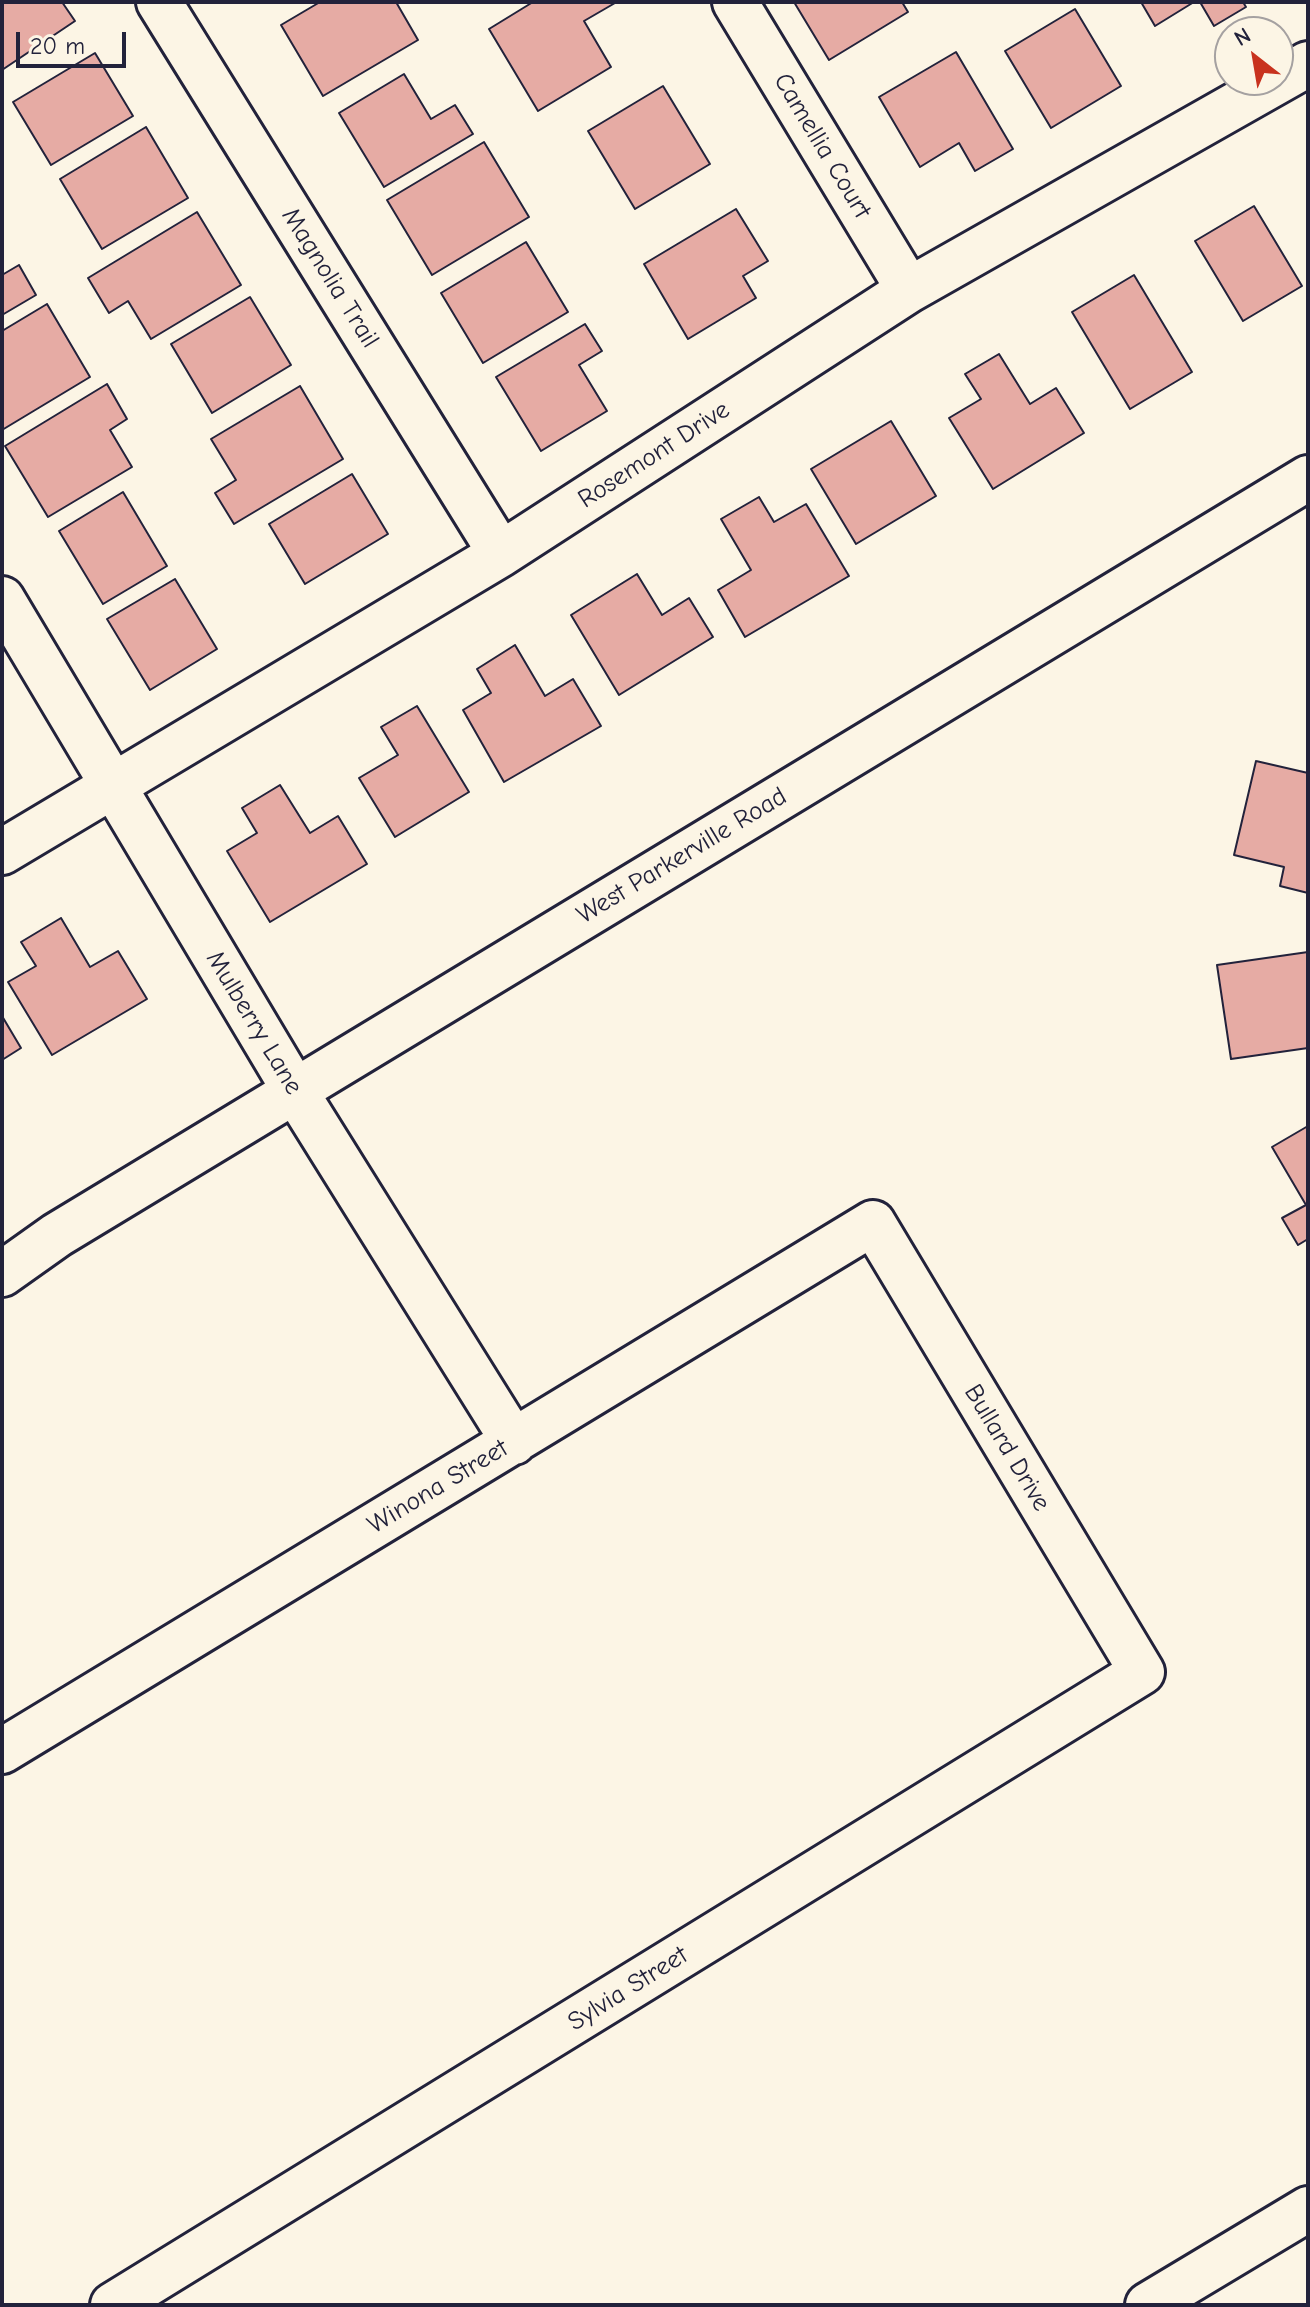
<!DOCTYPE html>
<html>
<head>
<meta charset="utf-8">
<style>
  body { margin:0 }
  #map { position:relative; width:1310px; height:2307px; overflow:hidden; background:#fcf5e5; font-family:"Comic Neue",sans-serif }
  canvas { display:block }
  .frame { position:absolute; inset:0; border:4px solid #22223b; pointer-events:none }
  .north { position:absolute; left:1214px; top:16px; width:80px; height:80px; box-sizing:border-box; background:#fcf5e5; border:2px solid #a5a1a1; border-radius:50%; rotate:329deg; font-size:22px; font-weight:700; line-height:32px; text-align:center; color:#22223b }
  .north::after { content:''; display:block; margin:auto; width:28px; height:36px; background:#c8321e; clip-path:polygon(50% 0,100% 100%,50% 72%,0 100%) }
  .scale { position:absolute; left:16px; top:32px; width:110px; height:36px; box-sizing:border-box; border:4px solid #22223b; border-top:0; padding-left:10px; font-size:24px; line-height:28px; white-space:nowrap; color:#22223b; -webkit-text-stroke:6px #fcf5e5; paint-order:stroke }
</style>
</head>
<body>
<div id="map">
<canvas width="1310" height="2307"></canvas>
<div class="frame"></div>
<div class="north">N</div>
<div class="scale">20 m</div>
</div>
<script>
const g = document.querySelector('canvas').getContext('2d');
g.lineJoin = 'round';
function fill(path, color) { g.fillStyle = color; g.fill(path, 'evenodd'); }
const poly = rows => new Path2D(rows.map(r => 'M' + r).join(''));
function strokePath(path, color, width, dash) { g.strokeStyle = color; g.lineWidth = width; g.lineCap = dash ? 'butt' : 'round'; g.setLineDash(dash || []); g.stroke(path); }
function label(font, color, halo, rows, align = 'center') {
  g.font = font + ' "Comic Neue",sans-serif'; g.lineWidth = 6; g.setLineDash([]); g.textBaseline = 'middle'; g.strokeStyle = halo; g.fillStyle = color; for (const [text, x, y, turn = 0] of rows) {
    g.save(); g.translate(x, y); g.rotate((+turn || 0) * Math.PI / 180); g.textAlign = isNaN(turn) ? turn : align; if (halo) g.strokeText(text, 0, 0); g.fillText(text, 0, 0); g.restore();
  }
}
const building = poly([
  [2,2,62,2,75,21,2,70,2,2],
  [320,2,396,2,418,40,323,96,281,25,320,2],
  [533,2,615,3,584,21,611,67,538,111,489,29,533,2],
  [794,2,902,2,908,12,829,60,794,2],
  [1141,2,1194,2,1155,26,1141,2],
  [1200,2,1243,2,1246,7,1214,26,1200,2],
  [1075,9,1121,86,1051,128,1005,51,1075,9],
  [956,52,1013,149,975,171,959,143,920,167,879,97,956,52],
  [95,53,133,116,51,165,13,102,95,53],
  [404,74,431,119,455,105,473,134,384,187,339,113,404,74],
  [663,86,710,164,635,209,588,131,663,86],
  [146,127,188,198,102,249,60,179,146,127],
  [484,142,529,217,432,275,387,200,484,142],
  [1254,206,1302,286,1243,321,1195,241,1254,206],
  [736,209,768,261,743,276,756,298,688,339,644,264,736,209],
  [197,212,241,285,151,339,128,301,109,313,88,278,197,212],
  [526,242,568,312,483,363,441,293,526,242],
  [19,265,36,295,2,315,2,275,19,265],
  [1134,275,1192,372,1130,409,1072,312,1134,275],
  [250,297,291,365,212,413,171,344,250,297],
  [47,304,90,377,2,430,2,331,47,304],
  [585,324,602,351,579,365,607,411,541,451,496,377,585,324],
  [999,354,1030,404,1056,388,1084,433,993,489,949,418,981,399,965,374,999,354],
  [107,384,127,419,110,430,132,467,48,517,5,446,107,384],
  [300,386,343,459,234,524,215,493,236,480,211,439,300,386],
  [891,421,936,496,856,544,811,469,891,421],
  [352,474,388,534,305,584,269,524,352,474],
  [123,492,167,566,103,604,59,531,123,492],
  [759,497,774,522,806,504,849,576,745,637,718,590,751,570,721,519,759,497],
  [637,574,662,615,689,598,713,637,619,695,571,615,637,574],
  [175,579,217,649,150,690,107,619,175,579],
  [515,645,545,696,573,679,601,726,504,782,463,710,491,693,477,669,515,645],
  [417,706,469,792,395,837,359,778,398,755,381,727,417,706],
  [1256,761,1308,773,1308,893,1280,886,1284,867,1234,855,1256,761],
  [280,785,310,833,338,816,367,864,270,922,227,851,257,833,242,808,280,785],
  [61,918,90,967,118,951,147,999,52,1055,8,982,36,966,21,942,61,918],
  [1308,952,1308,1048,1231,1059,1217,965,1308,952],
  [2,1016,21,1048,2,1060,2,1016],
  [1308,1126,1308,1239,1298,1245,1282,1218,1306,1205,1272,1147,1308,1126]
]);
const minor = poly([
  [159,2,501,554],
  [735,2,909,290],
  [2,599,295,1091,514,1442],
  [2,852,501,554,909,290,1308,64],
  [2,1751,873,1223,1142,1672,113,2305],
  [1148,2305,1308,2209]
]);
const major = poly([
  [2,1274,57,1235,295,1091,1308,478]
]);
const streetNames = [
  ["Camellia Court",822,146,59],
  ["Magnolia Trail",330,278,58],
  ["Rosemont Drive",654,455,-33],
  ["West Parkerville Road",682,856,-31],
  ["Mulberry Lane",254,1023,59],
  ["Bullard Drive",1007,1448,59],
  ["Winona Street",438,1487,-31],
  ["Sylvia Street",628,1989,-32]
];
fill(building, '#e6aba4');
strokePath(building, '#22223b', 2);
strokePath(minor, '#22223b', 50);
strokePath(major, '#22223b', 50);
strokePath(minor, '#fcf5e5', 44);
strokePath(major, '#fcf5e5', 44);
label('26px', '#22223b', '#fcf5e5', streetNames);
</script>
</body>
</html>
